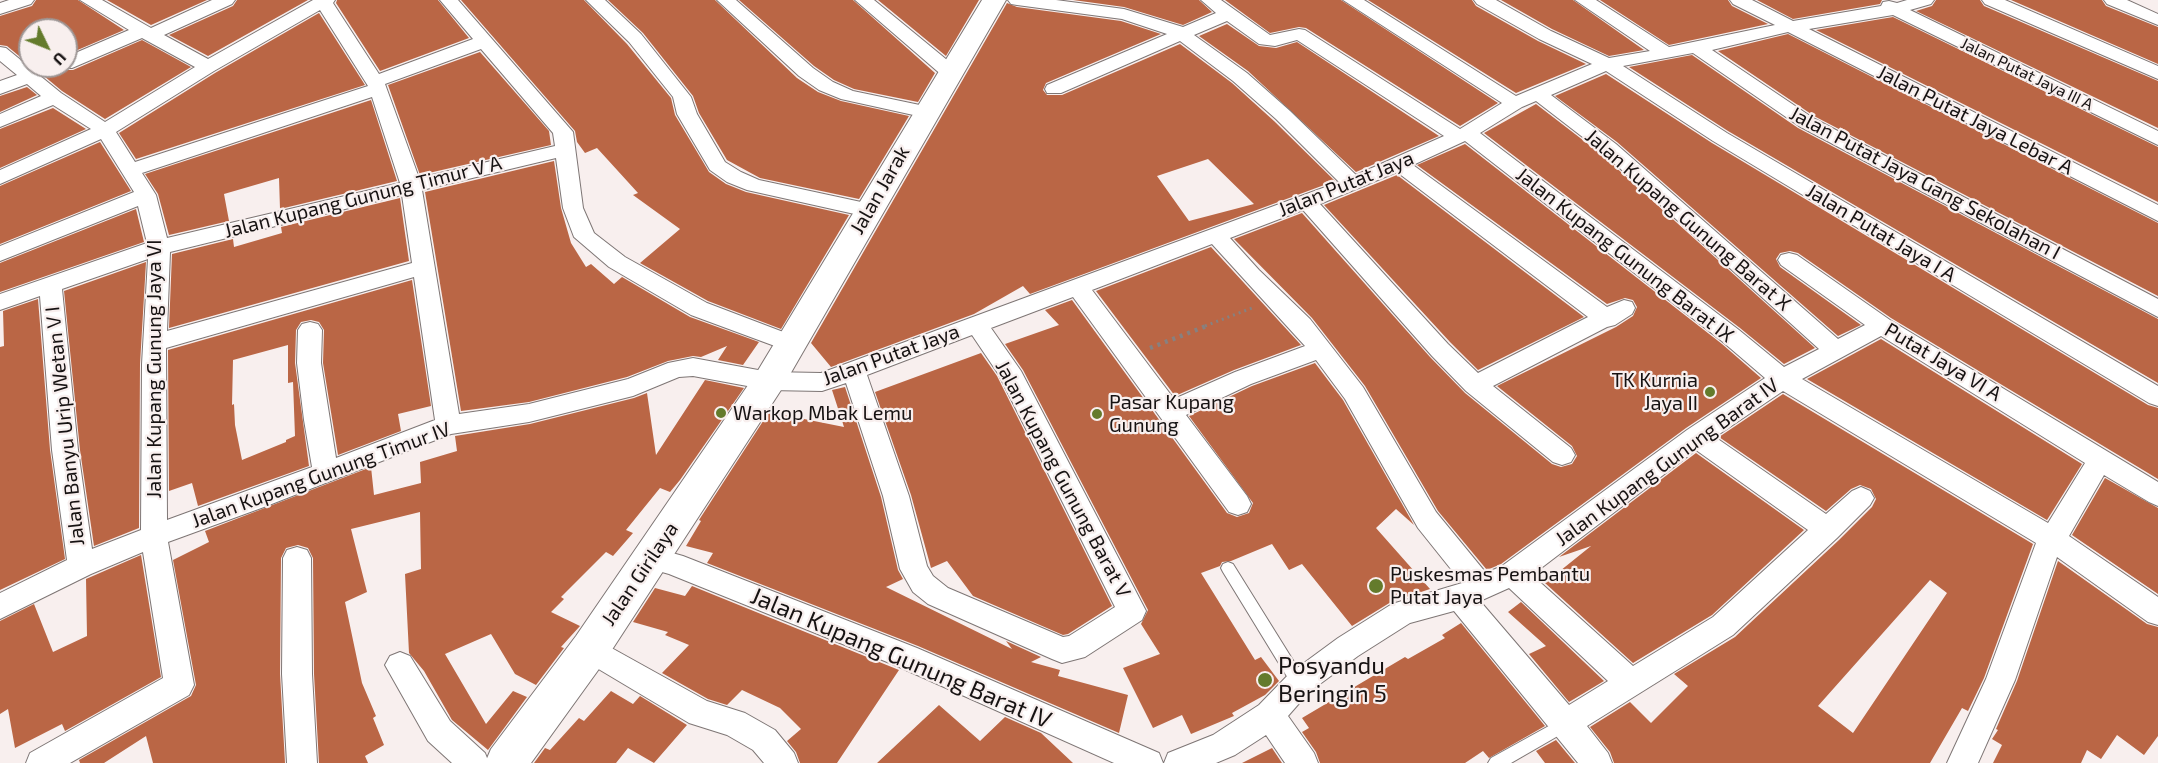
<!DOCTYPE html>
<html>
<head>
<meta charset="utf-8">
<style>
  body { margin:0 }
  #map { position:relative; width:2158px; height:763px; overflow:hidden; background:#f8efee; font-family:"Exo 2",sans-serif }
  canvas { display:block }
  .north { position:absolute; left:18px; top:18px; width:60px; height:60px; box-sizing:border-box; background:#f8efee; border:2px solid #9e9796; border-radius:50%; rotate:133deg; font-size:16px; font-weight:700; line-height:24px; text-align:center; color:#161212 }
  .north::after { content:''; display:block; margin:auto; width:21px; height:27px; background:#647b2c; clip-path:polygon(50% 0,100% 100%,50% 72%,0 100%) }
</style>
</head>
<body>
<div id="map">
<canvas width="2158" height="763"></canvas>
<div class="north">U</div>
</div>
<script>
const g = document.querySelector('canvas').getContext('2d');
g.lineJoin = 'round';
function fill(path, color) { g.fillStyle = color; g.fill(path, 'evenodd'); }
const poly = rows => new Path2D(rows.map(r => 'M' + r).join(''));
function strokePath(path, color, width, dash) { g.strokeStyle = color; g.lineWidth = width; g.lineCap = dash ? 'butt' : 'round'; g.setLineDash(dash || []); g.stroke(path); }
function label(font, color, halo, rows, align = 'center') {
  g.font = font + ' "Exo 2",sans-serif'; g.lineWidth = 4.5; g.setLineDash([]); g.textBaseline = 'middle'; g.strokeStyle = halo; g.fillStyle = color; for (const [text, x, y, turn = 0] of rows) {
    g.save(); g.translate(x, y); g.rotate((+turn || 0) * Math.PI / 180); g.textAlign = isNaN(turn) ? turn : align; if (halo) g.strokeText(text, 0, 0); g.fillText(text, 0, 0); g.restore();
  }
}
const building = poly([
  [36,0,78,0,124,30,66,55,66,30,30,30,30,65,7,46,0,45,0,16,32,6],
  [107,0,207,0,151,25],
  [237,0,308,0,208,56,169,35,233,6],
  [337,0,438,0,469,38,380,71,336,3],
  [461,0,584,0,627,44,671,98,675,115,709,172,726,184,746,192,849,215,781,329,708,301,640,263,680,229,633,195,638,193,597,148,585,153,577,142,575,131],
  [608,0,715,0,797,78,818,92,841,101,909,116,859,199,760,178,727,160,699,113,693,96,643,33],
  [739,0,853,0,935,73,918,102,854,89,834,80,814,66],
  [878,0,979,0,946,56],
  [1073,0,1199,0,1212,12,1183,25,1124,7],
  [1225,0,1341,0,1498,103,1460,126,1306,28,1299,27,1270,33],
  [1368,0,1472,0,1476,6,1538,41,1586,64,1516,93],
  [1501,0,1573,0,1644,50,1609,56,1552,29],
  [1600,0,1728,0,1732,6,1768,24,1669,45],
  [1757,0,1882,0,1880,4,1793,19],
  [1936,0,1980,0,1984,6,2158,81,2158,128,1916,11,1932,6],
  [2011,0,2102,0,2106,6,2158,27,2158,64],
  [1007,3,1017,7,1121,21,1161,34,1046,83,1043,90,1047,95,1062,95,1180,44,1232,83,1274,121,1335,181,1030,294,1023,286,974,314,831,367,811,343],
  [1208,159,1254,204,1189,221,1157,176],
  [319,13,365,85,136,159,119,133,215,73],
  [1893,17,2158,147,2158,202,1816,30],
  [1227,24,1259,46,1276,48,1297,42,1439,136,1356,172,1248,71,1199,36],
  [1788,34,2158,223,2158,296,1814,116,1718,51],
  [142,40,191,67,105,119,62,91,32,66,56,66,60,70,73,70],
  [480,52,549,131,551,145,420,175,388,85],
  [1692,55,1798,128,2158,319,2158,383,1728,131,1629,67],
  [1606,74,1712,143,2148,405,2158,408,2158,479,1891,318,1798,253,1790,251,1780,253,1776,259,1780,267,1861,325,1838,336,1617,142,1555,96],
  [27,87,37,95,0,112,0,96],
  [371,100,397,181,280,209,279,178,224,194,229,221,169,235,158,194,145,174],
  [1536,104,1601,154,1815,348,1784,364,1740,328,1484,133],
  [53,108,86,129,0,168,0,129],
  [100,142,131,191,0,244,0,186],
  [1465,144,1722,344,1761,378,1686,428,1501,564,1487,570,1438,511,1365,386,1312,318,1234,239,1302,213,1430,357,1465,393,1552,464,1561,467,1572,464,1577,456,1572,446,1497,386,1616,327,1633,316,1637,307,1633,300,1625,298,1607,304,1417,165],
  [554,161,561,208,571,243,586,267,591,264,614,284,622,277,690,317,759,342,743,365,718,360,727,346,701,357,693,356,668,361,627,377,529,402,461,411,425,192],
  [1397,175,1584,317,1478,370,1450,342,1324,205],
  [400,198,409,261,169,328,172,254,233,239,234,247,282,233,281,227],
  [136,209,144,242,0,292,0,263],
  [1211,247,1301,345,1234,370,1175,396,1096,291],
  [146,262,140,364,139,528,94,546,80,450,64,291],
  [412,280,431,406,398,414,401,431,338,455,323,363,324,330,319,322,311,320,301,322,296,330,295,363,309,466,198,506,192,483,169,491,168,350],
  [288,345,288,383,293,382,295,436,286,440,286,442,242,460,235,425,234,404,232,405,233,360],
  [38,299,50,450,65,559,0,590,0,347,4,346,3,311],
  [1072,300,1227,513,1237,517,1249,513,1253,503,1189,416,1252,386,1315,363,1343,400,1414,525,1396,509,1376,528,1430,589,1391,602,1352,626,1302,564,1289,570,1272,544,1231,561,1222,562,1220,566,1201,573,1255,660,1261,657,1279,681,1265,695,1232,713,1234,716,1191,734,1182,715,1153,728,1123,668,1160,654,1141,624,1148,610,1023,370,1005,344,1059,325,1045,310],
  [1881,339,2082,464,2047,520,1807,379],
  [981,353,997,376,1112,606,1068,634,1063,635,973,596,947,561,931,568,911,495,875,392],
  [705,380,744,388,680,480,670,492,660,488,626,530,633,533,613,556,606,552,561,597,564,599,551,612,580,626,561,647,564,648,536,685,515,674,491,634,445,654,486,724,513,691,527,697,488,750,452,720,424,671,409,653,405,574,421,569,420,512,351,529,367,592,345,602,362,683,376,716,373,718,384,745,365,756,368,763,319,763,314,674,313,558,308,548,298,545,286,548,281,558,280,674,285,763,153,763,146,736,104,763,80,763,79,760,191,696,196,685,173,560,209,542,205,531,371,467,374,495,421,483,420,462,457,451,455,436,530,424,634,398,647,393,656,455],
  [845,387,881,497,898,570,903,579,886,587,1012,649,1006,641,1041,657,1031,662,1060,670,1058,676,1128,695,1119,733,918,646,707,563,713,553,686,546,701,521,699,520,769,412,844,427,832,390],
  [1783,394,2033,544,1984,678,1968,711,1962,708,1930,763,1614,763,1610,752,1590,727,1630,702,1651,723,1688,686,1674,674,1735,637,1839,540,1872,507,1876,499,1871,489,1860,485,1851,489,1826,511,1719,437],
  [1930,580,1947,593,1853,733,1818,706],
  [1696,453,1804,530,1712,615,1633,663,1545,583,1591,546,1559,557],
  [2105,478,2158,508,2158,594,2072,535],
  [141,555,161,677,65,731,62,724,15,748,8,709,0,714,0,621,34,604,53,652,87,636,86,579],
  [2058,561,2147,624,2158,627,2158,736,2144,755,2117,735,2101,759,2087,750,2081,763,1993,763,2002,745,1992,739,1998,730,1996,729,2017,681],
  [692,586,899,670,837,763,800,763,796,752,787,741,801,729,780,708,742,690,727,705,708,699,662,673,689,645,665,635,668,632,633,622,655,588,685,596],
  [1521,602,1604,681,1569,702,1529,654,1546,646,1508,612],
  [1461,623,1545,726,1489,758,1483,751,1465,763,1320,763,1316,752,1302,732,1309,728,1302,718,1405,657,1408,659,1445,638,1442,635],
  [611,691,633,704,640,696,687,725,654,763,628,748,616,763,534,763,545,748,550,750,579,718,584,721],
  [939,705,980,741,1005,717,1041,733,1073,763,877,763],
  [1556,740,1575,763,1545,763,1536,751],
  [1272,748,1282,763,1242,763]
]);
const pathFar1 = poly([
  [1205,326,1252,308]
]);
const path = poly([
  [1150,348,1209,325]
]);
const lane = poly([
  [1228,562,1233,564,1304,678,1306,683,1304,688,1299,690,1294,688,1223,572,1221,568,1223,564,1228,562],
  [1565,717,1570,719,1573,724,1570,729,1511,763,1488,763,1491,758,1565,717]
]);
const street = poly([
  [9,0,34,0,31,4,0,14,0,3,9,0],
  [80,0,102,0,151,28,212,0,235,0,232,4,164,35,208,59,313,0,335,0,333,3,379,74,473,39,440,0,458,0,573,132,583,208,594,233,625,257,707,303,799,338,803,344,799,350,791,352,691,315,609,267,574,237,563,208,556,158,422,190,459,414,529,404,628,379,668,363,693,358,769,372,821,373,1339,182,1276,119,1233,81,1180,41,1061,93,1047,93,1045,89,1047,85,1167,34,1122,19,1017,5,1011,4,1008,0,1056,0,1124,9,1183,27,1216,13,1201,0,1221,0,1270,35,1299,29,1305,30,1460,129,1502,103,1343,0,1364,0,1516,96,1592,64,1539,39,1477,4,1474,0,1496,0,1551,31,1609,58,1650,51,1575,0,1596,0,1669,47,1775,25,1733,4,1730,0,1752,0,1793,21,1881,6,1883,2,1889,1,1897,3,1907,0,1934,0,1931,4,1910,10,2158,131,2158,145,1893,15,1809,29,2158,205,2158,221,1788,32,1712,50,1813,118,2158,299,2158,317,1799,126,1693,53,1623,66,1727,133,2158,386,2158,406,2149,403,1713,141,1606,71,1551,95,1616,144,1838,339,1865,325,1781,265,1778,260,1781,255,1789,253,1797,255,1890,320,2158,482,2158,506,2149,502,2104,475,2069,536,2158,597,2158,625,2148,622,2057,557,2015,680,1978,763,1947,763,1986,679,2036,543,1783,391,1715,437,1826,514,1852,491,1861,487,1870,491,1874,498,1870,505,1837,538,1733,635,1587,726,1608,753,1612,763,1578,763,1454,611,1410,623,1358,656,1309,692,1288,716,1314,753,1318,763,1285,763,1266,735,1235,755,1216,763,1164,763,1168,753,1213,735,1259,705,1289,674,1338,638,1392,604,1462,583,1418,528,1345,399,1316,360,1251,384,1186,415,1247,496,1251,504,1247,512,1238,515,1229,512,1073,297,991,328,1021,371,1146,611,1142,620,1085,657,1062,663,1052,659,928,604,913,592,900,569,883,496,846,383,822,391,769,390,693,376,679,377,633,396,529,422,451,434,264,507,168,542,194,685,189,695,70,763,26,763,30,753,163,678,143,552,91,574,0,619,0,593,67,560,52,450,40,296,0,310,0,294,147,243,138,206,0,261,0,246,134,192,101,139,0,184,0,170,91,129,53,105,0,127,0,114,41,96,27,84,0,94,0,81,17,75,0,61,0,47,6,48,61,93,105,122,195,67,142,38,72,68,60,68,58,66,66,66,66,57,129,30,80,0],
  [320,10,368,86,135,162,116,132,214,71,320,10],
  [1227,21,1259,44,1275,46,1297,40,1444,136,1356,175,1290,111,1247,73,1194,35,1227,21],
  [481,49,553,133,555,146,419,178,385,84,481,49],
  [372,97,400,183,167,238,156,195,142,173,372,97],
  [1536,101,1602,152,1819,349,1784,367,1739,330,1480,133,1522,107,1536,101],
  [1465,141,1723,342,1765,378,1687,430,1502,566,1486,573,1436,512,1363,387,1310,319,1259,270,1230,238,1303,210,1432,356,1466,391,1553,462,1562,465,1571,462,1575,455,1571,448,1493,386,1607,327,1615,325,1632,314,1635,308,1632,302,1624,300,1607,307,1413,165,1465,141],
  [1397,172,1588,317,1478,373,1448,344,1320,204,1397,172],
  [402,195,412,263,167,331,170,252,402,195],
  [1212,244,1305,346,1235,372,1174,399,1092,290,1212,244],
  [148,259,142,364,141,530,92,549,78,450,62,289,148,259],
  [414,277,435,420,336,458,321,363,322,330,318,324,310,322,302,324,298,330,297,363,304,420,312,467,167,520,166,348,414,277],
  [972,335,999,375,1115,607,1069,636,1063,637,948,588,933,576,927,566,909,496,867,375,972,335],
  [1881,336,2085,463,2048,523,1802,379,1881,336],
  [1696,450,1808,530,1713,617,1633,666,1532,575,1696,450],
  [1509,588,1608,681,1569,705,1480,601,1509,588],
  [586,0,605,0,641,34,691,97,697,114,725,162,741,172,759,180,875,205,878,210,875,215,868,217,747,190,727,182,710,170,677,114,673,97,629,42,586,0],
  [717,0,736,0,813,68,833,82,853,91,934,108,937,112,934,116,927,118,841,99,819,90,799,76,717,0],
  [855,0,874,0,958,69,960,73,958,77,944,77,855,0],
  [1982,0,2005,0,2158,66,2158,79,1985,4,1982,0],
  [2104,0,2127,0,2158,14,2158,25,2107,4,2104,0],
  [297,547,307,550,311,558,312,674,317,763,287,763,282,674,283,558,287,550,297,547],
  [651,547,683,556,917,648,1159,753,1163,763,1114,763,897,666,669,574,641,566,637,558,641,550,651,547],
  [590,636,707,701,745,713,775,730,794,753,798,763,764,763,753,750,727,735,689,723,580,658,576,649,580,640,590,636],
  [400,652,410,656,450,721,485,753,489,763,452,763,428,741,385,665,390,656,400,652]
]);
const secondary = poly([
  [982,0,1006,0,781,390,604,662,531,763,485,763,491,749,576,636,757,372,982,0]
]);
const markers = [
  [1710,392,6,"#647b2c"],
  [721,413,6,"#647b2c"],
  [1097,414,6,"#647b2c"],
  [1376,586,8,"#647b2c"],
  [1265,680,8,"#647b2c"]
];
const farStreetnames = [
  ["Jalan Putat Jaya III A",2027,74,26]
];
const streetNames = [
  ["Jalan Putat Jaya Lebar A",1975,120,27],
  ["Jalan Putat Jaya Gang Sekolahan I",1925,183,28],
  ["Jalan Putat Jaya",1346,184,-22],
  ["Jalan Jarak",880,190,-60],
  ["Jalan Kupang Gunung Timur V A",363,197,-14],
  ["Jalan Kupang Gunung Barat X",1688,220,41],
  ["Jalan Putat Jaya I A",1881,233,31],
  ["Jalan Kupang Gunung Barat IX",1625,255,38],
  ["Jalan Putat Jaya",891,355,-20],
  ["Putat Jaya VI A",1943,362,31],
  ["Jalan Kupang Gunung Jaya VI",154,369,-90],
  ["Jalan Banyu Urip Wetan V I",65,426,-96],
  ["Jalan Kupang Gunung Barat IV",1667,462,-36],
  ["Jalan Kupang Gunung Timur IV",321,475,-20],
  ["Jalan Kupang Gunung Barat V",1063,479,62],
  ["Jalan Girilaya",640,574,-56]
];
const poiNames = [
  ["TK Kurnia",1698,380,"right"],
  ["Jaya II",1698,403,"right"],
  ["Pasar Kupang",1109,402],
  ["Gunung",1109,425],
  ["Warkop Mbak Lemu",733,413],
  ["Puskesmas Pembantu",1390,574],
  ["Putat Jaya",1390,597]
];
const nearStreetnames = [
  ["Jalan Kupang Gunung Barat IV",901,658,23]
];
const nearPoinames = [
  ["Posyandu",1278,666],
  ["Beringin 5",1278,694]
];
fill(building, '#ba6645');
strokePath(lane, '#7e7675', 2);
strokePath(street, '#7e7675', 2);
strokePath(secondary, '#7e7675', 2);
strokePath(pathFar1, '#878180', 3, [2, 4]);
strokePath(path, '#878180', 4.5, [3, 5]);
fill(lane, '#fff');
fill(street, '#fff');
fill(secondary, '#fff');
for (const [x, y, r, color] of markers) { const dot = new Path2D(); dot.arc(x, y, r, 0, 2 * Math.PI); g.fillStyle = color; g.fill(dot); strokePath(dot, '#f8efee', 2); }
label('16px', '#161212', '#f8efee', farStreetnames);
label('20px', '#161212', '#f8efee', streetNames);
label('20px', '#161212', '#f8efee', poiNames, 'left');
label('24px', '#161212', '#f8efee', nearStreetnames);
label('24px', '#161212', '#f8efee', nearPoinames, 'left');
</script>
</body>
</html>
